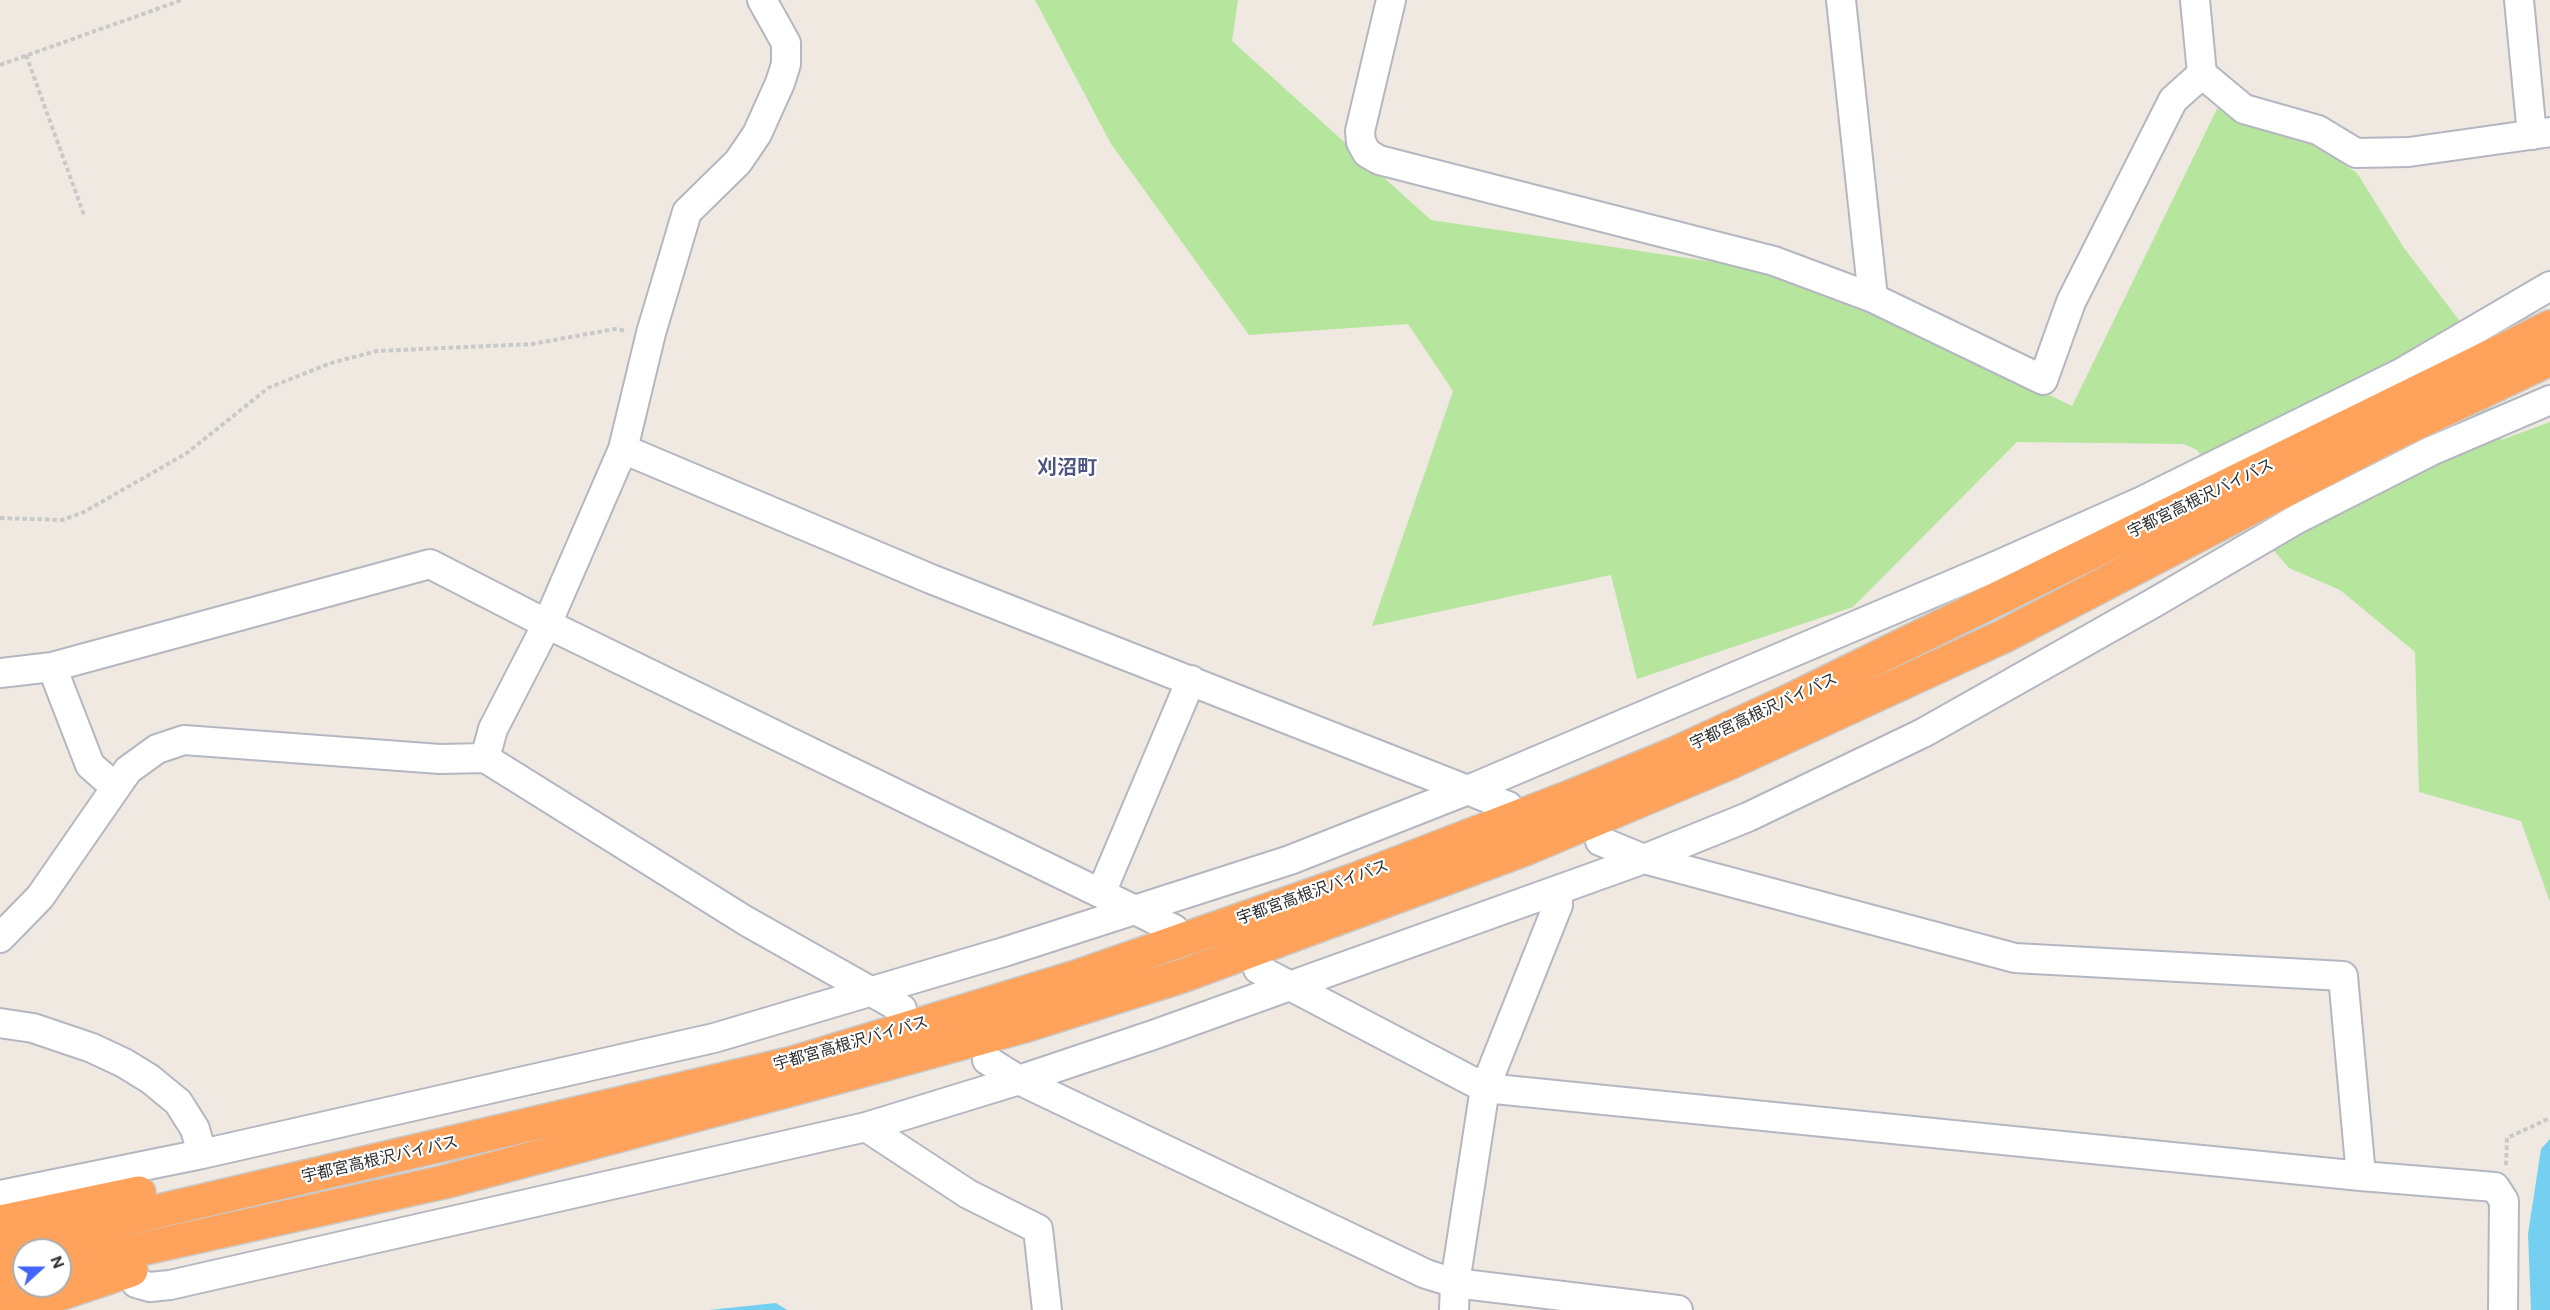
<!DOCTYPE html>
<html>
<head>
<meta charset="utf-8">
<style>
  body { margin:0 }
  #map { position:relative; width:2550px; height:1310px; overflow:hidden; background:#efe9e1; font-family:"DM Sans",sans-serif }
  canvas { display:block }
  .north { position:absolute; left:12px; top:1238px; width:60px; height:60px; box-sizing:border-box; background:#fff; border:2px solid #ababab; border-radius:50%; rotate:69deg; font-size:16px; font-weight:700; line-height:24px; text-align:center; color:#2e2e2e }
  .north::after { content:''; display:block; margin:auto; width:21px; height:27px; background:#4264fb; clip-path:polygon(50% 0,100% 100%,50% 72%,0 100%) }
</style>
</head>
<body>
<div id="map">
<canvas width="2550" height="1310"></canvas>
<div class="north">N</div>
</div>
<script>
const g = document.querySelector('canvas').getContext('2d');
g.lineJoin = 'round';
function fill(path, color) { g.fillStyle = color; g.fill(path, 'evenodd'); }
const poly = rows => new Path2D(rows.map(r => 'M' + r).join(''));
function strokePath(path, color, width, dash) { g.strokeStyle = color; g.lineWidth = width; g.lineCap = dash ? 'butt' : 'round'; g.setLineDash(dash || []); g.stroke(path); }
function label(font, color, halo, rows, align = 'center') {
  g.font = font + ' "DM Sans","Noto Sans JP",sans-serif'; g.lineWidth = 4.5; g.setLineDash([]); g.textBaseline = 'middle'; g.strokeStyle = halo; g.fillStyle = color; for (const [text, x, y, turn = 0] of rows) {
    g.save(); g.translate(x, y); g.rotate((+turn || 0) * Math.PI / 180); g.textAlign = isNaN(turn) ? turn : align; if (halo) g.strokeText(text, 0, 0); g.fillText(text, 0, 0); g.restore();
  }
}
const green = poly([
  [1035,0,1238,0,1232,41,1431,220,1802,275,2072,406,2217,109,2236,94,2357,173,2404,248,2459,320,2501,440,2550,422,2550,902,2521,821,2419,792,2415,652,2340,590,2289,568,2257,531,2197,450,2184,444,2017,442,1853,607,1637,679,1611,575,1372,626,1453,391,1408,324,1249,335,1111,144]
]);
const water = poly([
  [2550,1139,2550,1310,2531,1310,2528,1234,2541,1149],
  [776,1303,787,1310,709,1310]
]);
const path = poly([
  [26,55,84,215],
  [0,65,182,0],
  [0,518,62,520,84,512,187,453,268,388,331,363,377,351,532,344,615,329,627,331],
  [2506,1165,2507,1138,2550,1118]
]);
const minor = poly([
  [1391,0,1360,131,1361,142,1367,153,1379,160,1774,261,1873,298,2043,380,2071,302,2173,100,2202,74,2244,109,2318,130,2356,153,2409,152,2550,132],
  [1841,0,1873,298],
  [2195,0,2202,74],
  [2519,0,2532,135],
  [623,449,931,579,1508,806],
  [52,667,90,765,115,787],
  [0,673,52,667,430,564,547,624,1174,929],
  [485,758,493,729,547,624,623,449,651,333,687,212,738,162,757,134,780,83,786,64,786,43,762,0],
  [1600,841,1644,859,2015,958,2343,976,2361,1176],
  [1101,893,1191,680],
  [0,938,40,897,128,770,157,749,184,740,440,759,485,758,746,921,902,1009],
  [1258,969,1485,1088,2361,1176,2495,1187,2504,1201,2503,1310],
  [0,1023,33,1028,92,1048,124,1063,150,1079,178,1102,195,1129,202,1154],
  [987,1060,1019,1080,1426,1274,1455,1283,1678,1310],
  [866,1127,968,1194,1038,1229,1047,1310],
  [0,1195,202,1154,714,1038,1004,952,1290,860,1468,790,1996,566,2142,501,2401,373,2550,286],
  [129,1271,136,1283,150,1287,170,1285,866,1127,1019,1080,1153,1035,1644,859,1748,817,1923,733,2157,601,2297,519,2431,451,2550,400],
  [1454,1310,1455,1283,1485,1088,1558,905,1558,890]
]);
const highway = poly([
  [0,1222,139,1193],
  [0,1248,793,1063,1076,977,1354,880,1575,795,1674,754,1791,700,2550,327],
  [60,1267,444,1182,860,1071,1024,1026,1182,976,1525,849,1729,763,2004,636,2387,437,2550,359],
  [0,1280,24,1275],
  [11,1310,131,1270]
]);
const streetNames = [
  ["宇都宮高根沢バイパス",2201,499,-26],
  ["宇都宮高根沢バイパス",1764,712,-25],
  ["宇都宮高根沢バイパス",1313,893,-20],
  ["宇都宮高根沢バイパス",851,1044,-16],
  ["宇都宮高根沢バイパス",380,1160,-13]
];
const quarterNames = [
  ["刈沼町",1067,469]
];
fill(green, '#b6e59e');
fill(water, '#75cff0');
strokePath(minor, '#b4b7c1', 32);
strokePath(highway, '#c9c9c9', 36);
strokePath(path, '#c9c9c9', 4, [4.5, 3]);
strokePath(minor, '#fff', 28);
strokePath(highway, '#ffa35c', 33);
label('16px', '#2e2e2e', '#fff', streetNames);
label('bold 20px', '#4d5680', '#fff', quarterNames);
</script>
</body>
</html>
